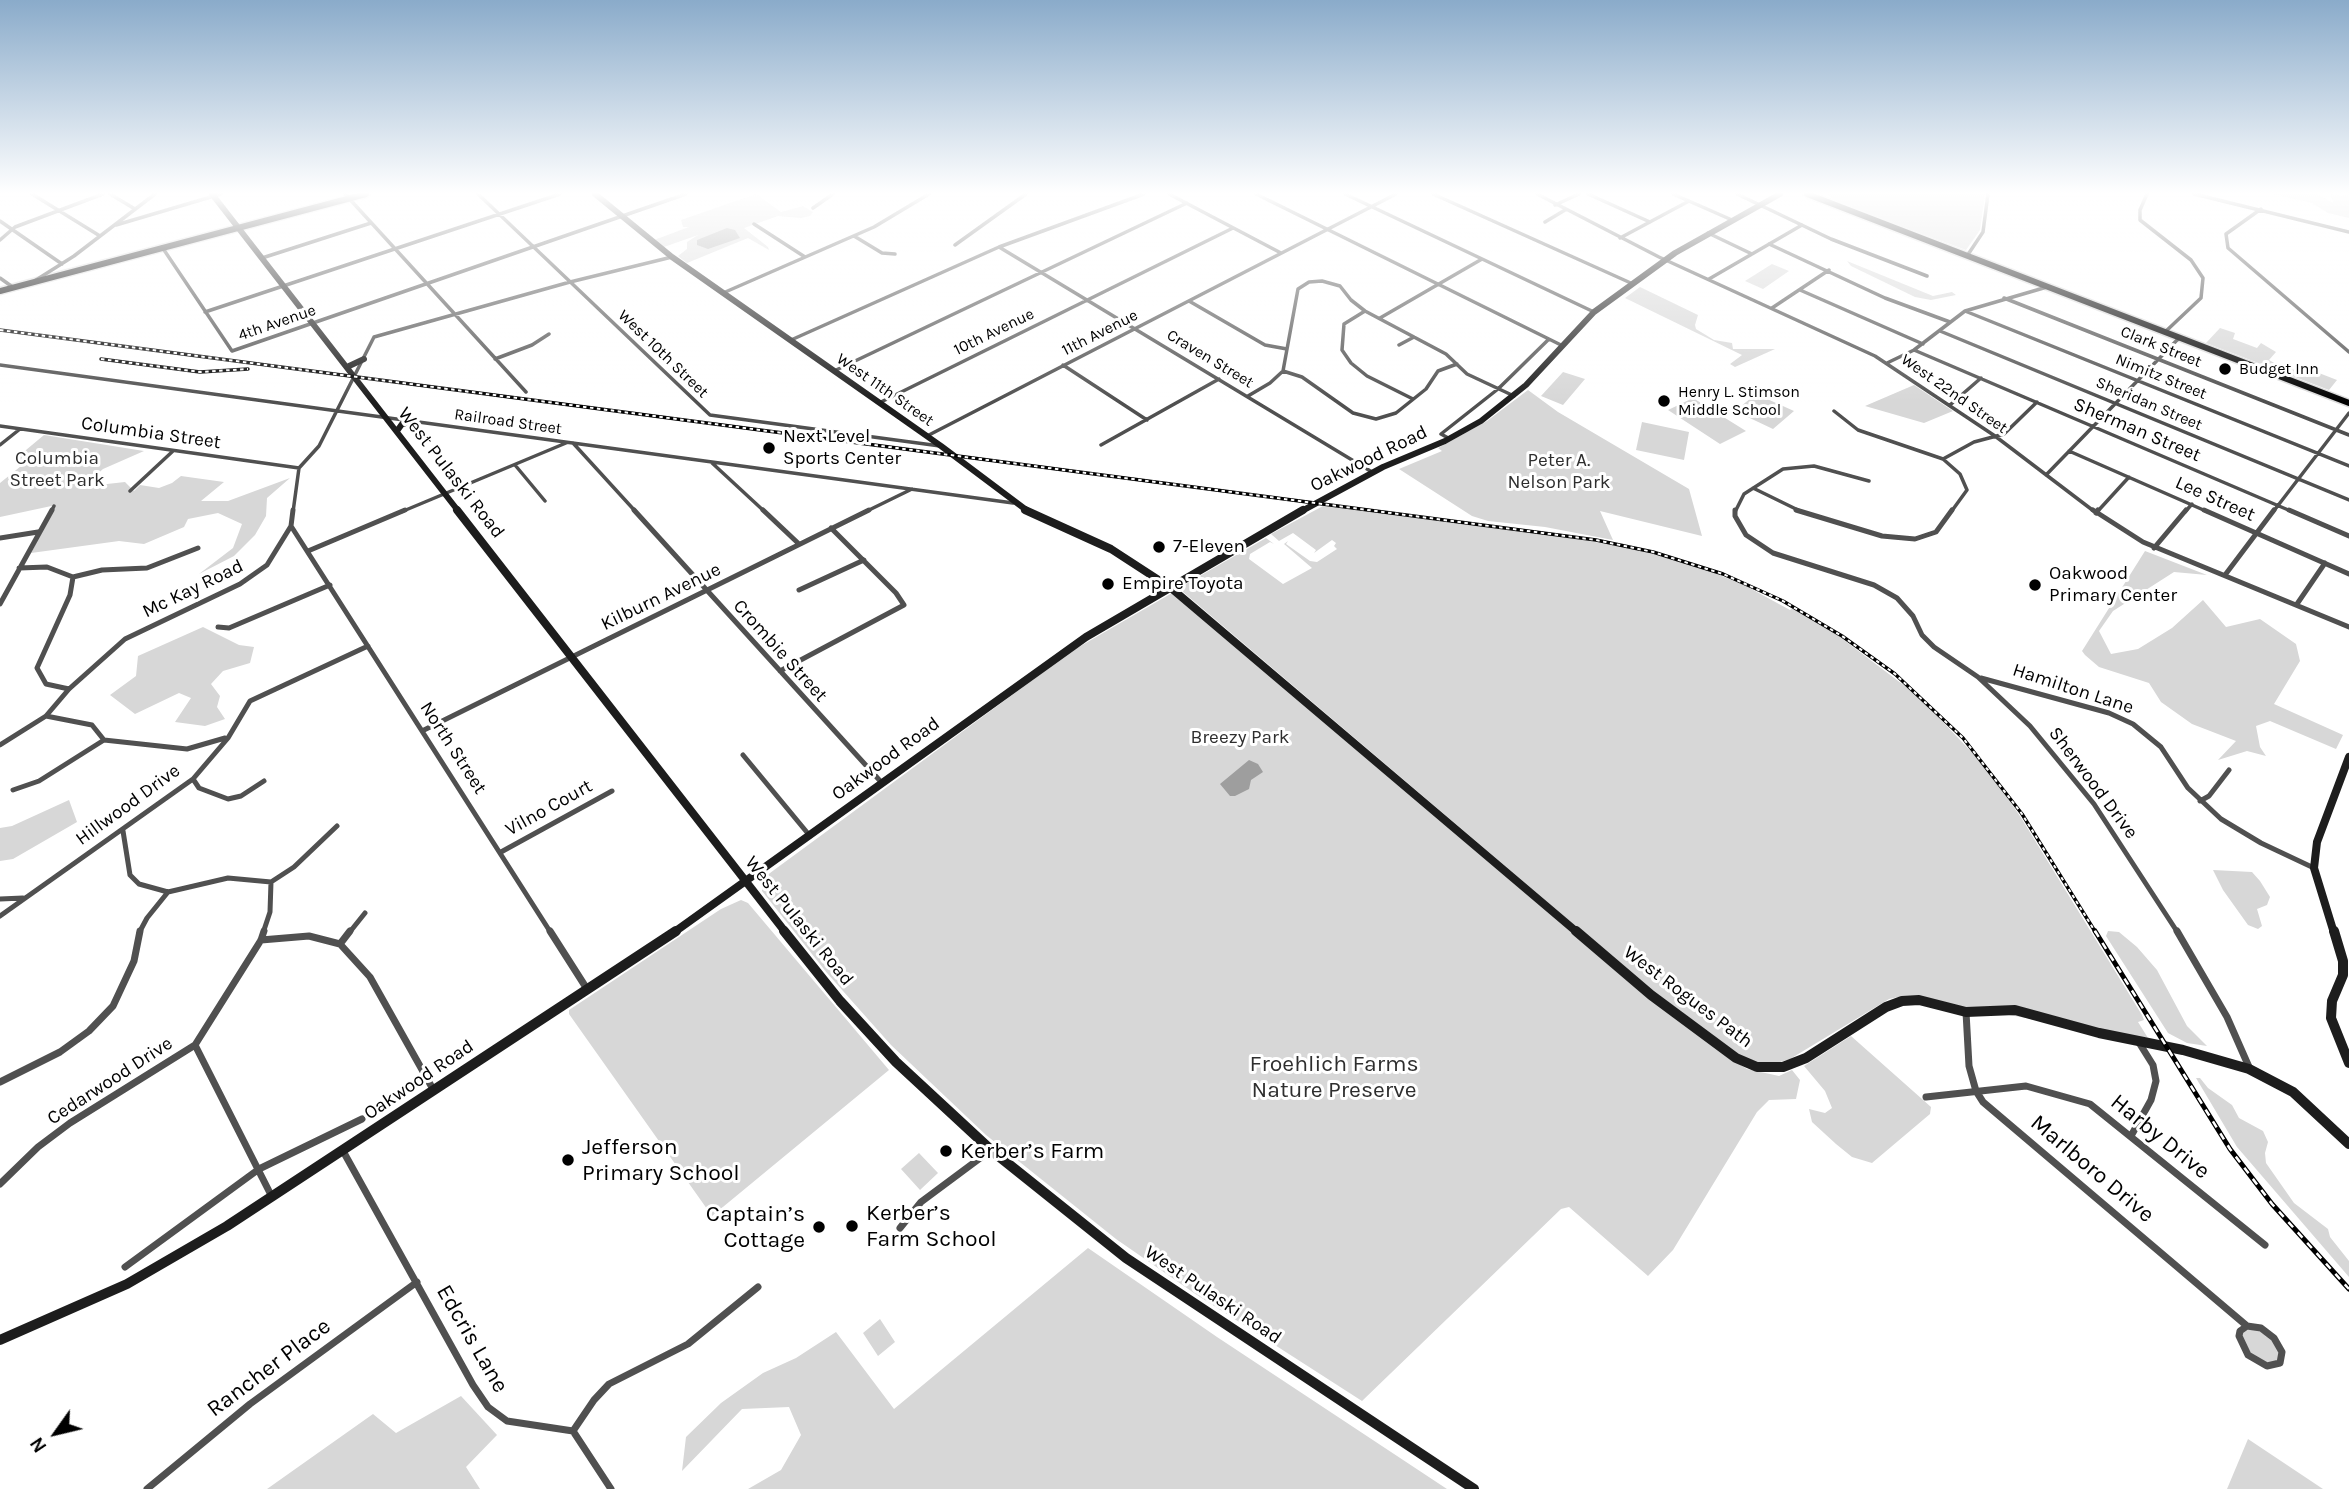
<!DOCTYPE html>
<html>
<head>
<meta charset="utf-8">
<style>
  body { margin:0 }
  #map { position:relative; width:2349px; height:1489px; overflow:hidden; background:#fff; font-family:Karla,sans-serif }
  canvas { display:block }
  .north { position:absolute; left:21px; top:1398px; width:70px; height:70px; -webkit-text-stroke:5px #fff; paint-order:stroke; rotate:236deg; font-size:19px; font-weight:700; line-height:28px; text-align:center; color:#000 }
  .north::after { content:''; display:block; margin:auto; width:24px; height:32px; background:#000; clip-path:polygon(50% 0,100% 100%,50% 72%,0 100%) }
</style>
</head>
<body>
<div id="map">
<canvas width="2349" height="1489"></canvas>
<div class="north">N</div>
</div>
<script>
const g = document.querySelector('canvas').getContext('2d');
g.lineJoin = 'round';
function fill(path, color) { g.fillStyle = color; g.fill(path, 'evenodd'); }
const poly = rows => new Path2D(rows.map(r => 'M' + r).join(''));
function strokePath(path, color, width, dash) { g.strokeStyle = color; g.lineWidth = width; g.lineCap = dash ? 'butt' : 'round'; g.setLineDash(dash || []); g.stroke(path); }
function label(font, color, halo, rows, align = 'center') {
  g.font = font + ' Karla,sans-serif'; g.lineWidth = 6; g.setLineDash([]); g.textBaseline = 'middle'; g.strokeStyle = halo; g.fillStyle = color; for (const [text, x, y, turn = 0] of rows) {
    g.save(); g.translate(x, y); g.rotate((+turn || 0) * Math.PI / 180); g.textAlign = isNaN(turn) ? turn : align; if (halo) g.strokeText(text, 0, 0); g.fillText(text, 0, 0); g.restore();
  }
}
const green = poly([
  [756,194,781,212,803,206,813,212,810,216,801,218,778,216,744,228,768,247,769,250,748,238,687,263,678,256,687,249,687,242,698,235,664,247,654,240,689,227,683,227,681,220],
  [1829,194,1985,194,1980,230,1966,250,1830,200,1833,198,1828,196],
  [2273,194,2318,194,2333,203,2331,194,2345,196,2349,194,2349,218,2328,213,2312,203],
  [1847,261,1933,296,1952,292,1956,295,1931,300,1915,297,1851,266],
  [1772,264,1789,271,1763,289,1745,281],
  [1640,287,1698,315,1695,325,1696,329,1714,340,1732,343,1733,349,1775,349,1735,367,1730,364,1742,355,1625,298],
  [2220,328,2235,333,2233,339,2257,348,2261,343,2276,352,2269,360,2278,365,2295,370,2306,368,2337,380,2329,390,2206,343],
  [1563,372,1585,379,1563,405,1541,396],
  [1914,385,1953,411,1924,423,1865,406],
  [1528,390,1558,412,1689,489,1702,536,1600,511,1613,540,1545,527,1488,521,1472,516,1399,469,1442,451,1438,448,1487,421],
  [1756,394,1794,411,1773,429,1735,411],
  [1693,398,1746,431,1720,444,1668,410],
  [1642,422,1689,432,1684,460,1636,450],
  [44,435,144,451,103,469,93,478,98,485,125,482,134,491,140,485,159,488,172,483,181,476,224,482,201,501,228,501,290,478,267,498,266,516,255,535,234,556,199,574,233,548,242,524,218,513,188,519,184,527,144,544,119,541,31,553,56,505,0,517,0,483,26,462,14,460],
  [1323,506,1584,540,1638,550,1702,568,1744,585,1790,610,1793,608,1836,634,1918,696,1984,765,2020,816,2142,1015,2144,1020,2138,1022,2148,1038,1960,1007,1918,996,1903,996,1889,999,1790,1059,1767,1066,1741,1056,1644,984,1183,592,1184,585,1266,538,1274,544,1270,542,1250,554,1249,559,1283,584,1312,568,1284,544,1288,541,1286,544,1310,561,1317,562,1337,549,1334,546,1336,543,1332,540,1314,553,1316,550,1293,533,1279,541,1271,534],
  [2145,551,2207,575,2174,572,2113,611,2099,631,2111,654,2138,649,2172,628,2203,600,2226,627,2260,619,2296,644,2300,661,2274,704,2343,735,2336,749,2270,721,2256,726,2260,747,2266,756,2247,751,2218,760,2236,741,2192,724,2161,702,2149,683,2099,667,2085,655,2082,651],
  [1172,593,1739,1064,1747,1069,1779,1076,1792,1070,1800,1080,1796,1099,1769,1100,1757,1112,1673,1250,1648,1276,1569,1207,1561,1209,1362,1401,1194,1293,1116,1239,986,1135,891,1045,827,973,762,891,762,888,766,884,764,878,770,873,1072,651],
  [203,627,239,645,254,647,250,663,223,671,211,684,220,696,217,707,225,719,205,726,175,722,191,698,179,693,135,714,110,695,136,676,138,656],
  [69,800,77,822,13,859,0,861,0,828,12,826],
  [2213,870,2252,872,2260,881,2270,897,2267,905,2257,909,2262,926,2258,929,2248,925,2223,890],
  [741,900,748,903,889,1070,712,1216,569,1014,569,1010,721,909],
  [2108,931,2119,932,2137,947,2157,970,2187,1026,2207,1046,2187,1043,2168,1033,2113,947,2106,936],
  [1851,1036,1931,1107,1930,1114,1872,1163,1852,1157,1836,1144,1812,1122,1809,1109,1825,1113,1832,1108,1825,1091,1804,1066],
  [2196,1078,2200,1078,2208,1088,2232,1105,2239,1118,2263,1131,2268,1142,2265,1153,2266,1163,2294,1203,2328,1229,2330,1237,2349,1261,2349,1277,2237,1147],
  [919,1153,938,1173,920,1190,901,1169],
  [1088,1248,1217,1337,1447,1489,748,1489,781,1470,801,1435,789,1407,742,1409,682,1471,686,1437,721,1403,763,1373,796,1358,836,1332,894,1409],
  [880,1319,895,1342,878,1356,863,1333],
  [2246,1328,2263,1331,2279,1347,2280,1359,2273,1365,2253,1358,2241,1341,2243,1331],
  [461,1396,497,1435,466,1467,480,1489,267,1489,373,1414,396,1433],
  [2248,1439,2323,1489,2227,1489]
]);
const water = poly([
  [727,228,735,230,740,238,708,249,697,245,697,240],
  [1249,760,1258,764,1263,772,1251,780,1249,789,1235,796,1230,796,1220,784]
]);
const streetFar2 = poly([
  [32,194,100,236],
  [110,194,135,209],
  [345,194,526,392],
  [478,194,710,415,940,446],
  [1169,194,1281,253],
  [1256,194,1561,345],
  [1345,194,1594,312],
  [1433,194,1633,284],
  [1537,194,1659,257,1875,356,1995,436,2095,512],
  [1588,194,1650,222],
  [1673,194,1732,220],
  [1737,194,1831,239,1927,276],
  [2147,194,2140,210,2140,220,2191,260,2203,278,2201,298,2165,332],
  [2194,194,2349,232],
  [1555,205,1579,194],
  [813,208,833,194],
  [2261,209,2226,234,2228,248,2349,352],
  [0,221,62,264],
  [1545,222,1565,210],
  [754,224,805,257],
  [116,225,221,194],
  [1708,233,1752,254],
  [854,236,882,253,895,254],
  [1620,238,1689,201],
  [0,240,15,227,103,194],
  [1769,244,1885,298,1950,322],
  [955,245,1026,194],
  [162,247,232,351,686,194],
  [999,247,1372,472],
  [1967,256,1983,232,1988,194],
  [262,258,371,223],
  [0,278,14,288],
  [1709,279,1802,225],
  [36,280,74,256,155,194],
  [1800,290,1923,344],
  [723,293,874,227,929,194],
  [2004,298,2349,435],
  [1189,301,1265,345,1287,349],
  [1772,308,1829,270],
  [1365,311,1344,324,1342,350,1351,363,1367,376,1413,399],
  [1965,311,2349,466],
  [205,312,560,194],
  [1380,318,1482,259],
  [1940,331,2349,500],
  [791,340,999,247,1144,194],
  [1399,345,1414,337],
  [1914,350,2293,512],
  [495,359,532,345,549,334],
  [1887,363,1914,350,1965,311,2047,287],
  [0,365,1013,503],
  [1063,365,1147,420],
  [834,371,1187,203],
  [1283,371,1302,377,1353,413,1376,419,1396,413,1426,389,1438,371,1457,364],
  [1248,396,1270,383,1283,371,1298,289,1309,282,1322,281,1340,286,1351,300,1365,311,1446,354,1467,374,1514,396],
  [879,403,1233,228],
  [1950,405,1981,378],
  [1834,411,1858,430,1943,459,1960,474,1967,490,1951,512],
  [0,426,299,468],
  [927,436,1396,194],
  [1450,439,1441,434,1498,389,1549,339],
  [573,443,636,512],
  [0,445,20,429],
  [1101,445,1219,379],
  [2069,451,2208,512],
  [1943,459,1974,442,2004,434,2037,402],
  [711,462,765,512],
  [515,465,545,501],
  [2046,475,2179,338],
  [1753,488,1802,512],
  [130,491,173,451],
  [51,512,54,506],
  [293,512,299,468,319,446,374,337,570,282,672,257],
  [401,512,566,443],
  [865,512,912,489],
  [1735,512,1744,494,1783,469,1814,466,1869,481],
  [2097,512,2129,477],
  [2185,512,2192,504],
  [2273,512,2349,413]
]);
const streetFar1 = poly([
  [634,510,882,783],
  [763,510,799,544],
  [1735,510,1735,516,1746,535,1773,553,1874,585,1897,598,1913,616,1922,635,1934,647,1978,677,2030,726,2094,804,2178,933],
  [1796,510,1882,536,1915,539,1936,532,1952,510],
  [2093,510,2143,542,2349,627],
  [2204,510,2349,574],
  [2289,510,2349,536],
  [2096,513,2098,510],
  [291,526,551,933],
  [0,538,38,532],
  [2154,548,2186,510],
  [308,551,405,510],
  [19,568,47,567,73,577,102,570,147,568,198,548],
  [2225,575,2274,510],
  [799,590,864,560],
  [0,604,52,510],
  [2297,604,2325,563],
  [218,627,229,628,330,585],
  [780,671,904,605,896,593,831,528],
  [1981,678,2109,713,2133,724,2161,747,2188,788,2221,819,2261,843,2314,868],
  [69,689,46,684,37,668,70,595,73,577],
  [46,716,92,725,104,740,187,749,225,738],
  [422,731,869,510],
  [0,745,46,716,69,689,125,639,240,584,267,565,291,526,293,510],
  [743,755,810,836],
  [193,779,199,788,228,799,241,796,264,781],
  [13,790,39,781,104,740],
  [2200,801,2209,796,2229,770],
  [123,831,130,875,139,884,168,892,228,878,271,882,294,867,337,826],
  [501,852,612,791],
  [0,899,23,898],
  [0,916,193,779,228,738,250,701,368,646],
  [139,933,147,918,168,892],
  [263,933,270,912,271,882],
  [349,933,365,913]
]);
const street = poly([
  [550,931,587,989],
  [2177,931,2227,1017,2249,1067],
  [261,940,309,936,340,944,370,977,434,1091],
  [340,944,350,931],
  [1966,1012,1969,1066,1976,1091,1983,1102,2247,1326],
  [195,1045,272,1197],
  [0,1082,60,1052,89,1031,113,1006,134,961,140,931],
  [1926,1097,2026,1086,2090,1104,2265,1245],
  [2131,1136,2151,1100,2156,1081,2153,1065,2138,1041],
  [343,1151,473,1385,488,1407,507,1421,573,1431,611,1489],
  [0,1184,38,1147,70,1123,195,1045,261,940,264,931],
  [900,1228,921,1202,991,1150],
  [125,1267,259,1169,362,1119],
  [2247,1326,2261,1328,2274,1338,2282,1352,2280,1363,2267,1366,2248,1355,2239,1336,2240,1331,2247,1326],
  [573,1431,594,1400,609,1384,688,1344,758,1287],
  [147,1489,250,1404,417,1282]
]);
const secondaryFar2 = poly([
  [212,194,459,512],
  [595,194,672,257,941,446,1029,512],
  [347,367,364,359],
  [397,431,402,424,413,421],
  [1300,512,1383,467,1445,441,1481,421,1526,385,1594,312,1675,253,1780,194]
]);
const secondaryFar1 = poly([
  [457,510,786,933],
  [1025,510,1111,549,1171,588,1578,933],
  [673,933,1086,637,1303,510],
  [2334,933,2314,868,2317,842,2349,757]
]);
const secondary = poly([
  [784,931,840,1001,896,1062,991,1150,1126,1258,1474,1489],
  [1576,931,1651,995,1736,1058,1757,1067,1783,1067,1806,1058,1886,1007,1902,1001,1919,1000,1966,1012,2015,1010,2099,1033,2183,1050,2249,1069,2293,1092,2349,1144],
  [2334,931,2343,961,2343,975,2332,1001,2331,1018,2349,1063],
  [0,1340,127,1284,227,1226,676,931]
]);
const primary = poly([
  [1807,194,2349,403],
  [0,291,366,194]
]);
const railFar1 = poly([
  [0,330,1596,540,1653,552,1723,574,1783,601,1842,636,1895,674,1963,738,2022,814,2096,933],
  [101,359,200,372,248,369]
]);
const rail = poly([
  [2095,931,2230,1149,2272,1204,2349,1289]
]);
const markers = [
  [2225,369,7,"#000"],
  [1664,401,7,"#000"],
  [769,448,7,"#000"],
  [1159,547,7,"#000"],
  [1108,584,7,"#000"],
  [2035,585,7,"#000"],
  [946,1151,7,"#000"],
  [568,1160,7,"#000"],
  [852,1226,7,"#000"],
  [819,1227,7,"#000"]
];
const farStreetnames = [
  ["4th Avenue",277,323,-19],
  ["10th Avenue",994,332,-26],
  ["11th Avenue",1100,333,-27],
  ["Clark Street",2161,347,22],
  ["West 10th Street",663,354,44],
  ["Craven Street",1210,359,31],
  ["Nimitz Street",2161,377,22],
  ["West 11th Street",885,390,35],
  ["West 22nd Street",1954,394,35],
  ["Sheridan Street",2149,404,23],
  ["Railroad Street",508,422,8]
];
const farPoinames = [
  ["Budget Inn",2239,369],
  ["Henry L. Stimson",1678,392],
  ["Middle School",1678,410]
];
const streetNames = [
  ["Sherman Street",2137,430,23],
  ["Columbia Street",151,433,8],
  ["Oakwood Road",1369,459,-26],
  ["West Pulaski Road",451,473,52],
  ["Lee Street",2215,499,24],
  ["Mc Kay Road",193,589,-26],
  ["Kilburn Avenue",661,597,-26],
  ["Crombie Street",780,651,48],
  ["Hamilton Lane",2073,689,18],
  ["North Street",453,748,57],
  ["Oakwood Road",886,759,-36],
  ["Sherwood Drive",2093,783,53],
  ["Hillwood Drive",128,805,-36],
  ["Vilno Court",549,808,-29],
  ["West Pulaski Road",799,921,51],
  ["West Rogues Path",1688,997,37],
  ["Oakwood Road",419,1080,-34],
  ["Cedarwood Drive",110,1081,-33],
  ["West Pulaski Road",1213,1295,34]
];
const poiNames = [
  ["Next Level",783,437],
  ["Sports Center",783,459],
  ["7-Eleven",1173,547],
  ["Oakwood",2049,574],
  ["Primary Center",2049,596],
  ["Empire Toyota",1122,584]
];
const parkNames = [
  ["Columbia",57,459],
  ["Street Park",57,481],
  ["Peter A.",1559,461],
  ["Nelson Park",1559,483],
  ["Breezy Park",1240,738]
];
const nearParknames = [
  ["Froehlich Farms",1334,1064],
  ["Nature Preserve",1334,1090]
];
const nearStreetnames = [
  ["Harby Drive",2160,1137,39],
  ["Marlboro Drive",2092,1169,40],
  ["Edcris Lane",472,1339,60],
  ["Rancher Place",269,1368,-37]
];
const nearPoinames = [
  ["Jefferson",582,1147],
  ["Primary School",582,1173],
  ["Kerber’s Farm",960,1151],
  ["Kerber’s",866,1213],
  ["Farm School",866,1239],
  ["Captain’s",805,1214,"right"],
  ["Cottage",805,1240,"right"]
];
fill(green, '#d7d7d7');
fill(water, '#9e9e9e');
strokePath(primary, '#dbdbdb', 9);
strokePath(streetFar2, '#505050', 3.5);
strokePath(streetFar1, '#505050', 5);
strokePath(street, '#505050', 7);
strokePath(secondaryFar2, '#1d1d1d', 6);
strokePath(secondaryFar1, '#1d1d1d', 8);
strokePath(secondary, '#1d1d1d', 10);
strokePath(primary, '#000', 6);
strokePath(railFar1, '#000', 3.5);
strokePath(rail, '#000', 5);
strokePath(railFar1, '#fff', 2, [3.5]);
strokePath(rail, '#fff', 2.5, [7]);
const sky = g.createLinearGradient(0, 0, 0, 402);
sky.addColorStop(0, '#8aabca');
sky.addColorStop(0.48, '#fff');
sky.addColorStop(1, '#ffffff00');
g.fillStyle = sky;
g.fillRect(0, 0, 2349, 402);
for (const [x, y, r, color] of markers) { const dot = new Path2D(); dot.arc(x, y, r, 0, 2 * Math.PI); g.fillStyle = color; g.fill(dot); strokePath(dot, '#fff', 2.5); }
label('16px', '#000', '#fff', farStreetnames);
label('16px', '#000', '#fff', farPoinames, 'left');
label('19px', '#000', '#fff', streetNames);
label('19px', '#000', '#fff', poiNames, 'left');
label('19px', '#2e2e2e', '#fff', parkNames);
label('23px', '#2e2e2e', '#fff', nearParknames);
label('23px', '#000', '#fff', nearStreetnames);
label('23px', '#000', '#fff', nearPoinames, 'left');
</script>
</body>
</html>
